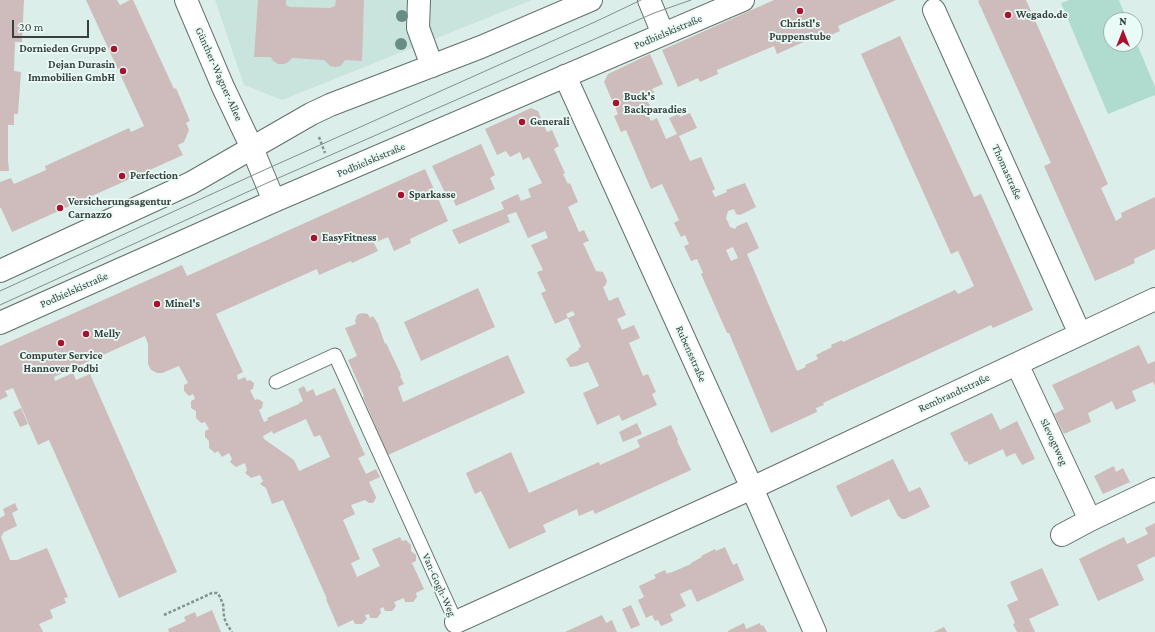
<!DOCTYPE html>
<html>
<head>
<meta charset="utf-8">
<style>
  body { margin:0 }
  #map { position:relative; width:1155px; height:632px; overflow:hidden; background:#dceee9; font-family:"Crimson Pro",serif }
  canvas { display:block }
  .north { position:absolute; left:1103px; top:12px; width:40px; height:40px; box-sizing:border-box; background:#e9fbf6; border:1px solid #a2b0ac; border-radius:50%; rotate:0deg; font-size:11px; font-weight:700; line-height:16px; text-align:center; color:#383f3d }
  .north::after { content:''; display:block; margin:auto; width:14px; height:18px; background:#a9122e; clip-path:polygon(50% 0,100% 100%,50% 72%,0 100%) }
  .scale { position:absolute; left:12px; top:20px; width:77px; height:18px; box-sizing:border-box; border:2px solid #383f3d; border-top:0; padding-left:5px; font-size:12px; line-height:14px; white-space:nowrap; color:#383f3d; -webkit-text-stroke:3px #e9fbf6; paint-order:stroke }
</style>
</head>
<body>
<div id="map">
<canvas width="1155" height="632"></canvas>
<div class="north">N</div>
<div class="scale">20 m</div>
</div>
<script>
const g = document.querySelector('canvas').getContext('2d');
g.lineJoin = 'round';
function fill(path, color) { g.fillStyle = color; g.fill(path, 'evenodd'); }
const poly = rows => new Path2D(rows.map(r => 'M' + r).join(''));
function strokePath(path, color, width, dash) { g.strokeStyle = color; g.lineWidth = width; g.lineCap = dash ? 'butt' : 'round'; g.setLineDash(dash || []); g.stroke(path); }
function label(font, color, halo, rows, align = 'center') {
  g.font = font + ' "Crimson Pro",serif'; g.lineWidth = 3.5; g.setLineDash([]); g.textBaseline = 'middle'; g.strokeStyle = halo; g.fillStyle = color; for (const [text, x, y, turn = 0] of rows) {
    g.save(); g.translate(x, y); g.rotate((+turn || 0) * Math.PI / 180); g.textAlign = isNaN(turn) ? turn : align; if (halo) g.strokeText(text, 0, 0); g.fillText(text, 0, 0); g.restore();
  }
}
const built = poly([
  [215,0,532,0,282,100,244,85]
]);
const green = poly([
  [1069,0,1119,0,1127,20,1111,20,1111,44,1135,44,1135,39,1155,87,1155,95,1108,114,1061,3]
]);
const building = poly([
  [0,0,24,0,22,42,15,42,14,71,21,72,18,114,14,114,14,125,8,125,8,160,9,171,0,171],
  [86,0,117,0,120,5,130,0,133,0,174,89,176,88,190,121,186,123,189,130,184,142,178,145,183,155,12,232,1,208,0,208,0,182,11,178,14,184,46,170,45,166,129,128,131,132,144,126],
  [258,0,286,0,286,5,290,7,330,8,335,6,336,0,364,0,362,61,345,60,341,66,335,67,330,66,324,60,292,58,287,63,284,64,278,64,273,61,271,57,254,57],
  [774,0,896,0,838,26,840,31,819,40,817,36,777,54,774,46,717,70,718,74,700,82,698,78,678,87,662,50],
  [980,0,1026,0,1108,184,1101,188,1116,221,1122,217,1121,213,1155,197,1155,249,1134,259,1135,263,1095,281,1044,166,1051,163,978,1],
  [900,36,974,197,981,194,1033,310,993,328,991,325,823,403,824,405,816,408,817,412,771,433,729,333,727,333,701,274,703,273,697,259,691,261,684,246,689,244,685,235,681,237,674,223,679,220,662,184,651,189,626,130,621,132,614,116,618,114,604,82,608,74,650,54,663,84,652,89,655,94,646,98,650,106,646,109,651,121,657,118,666,139,677,134,669,118,679,114,680,117,690,113,697,128,679,136,690,161,701,157,715,189,712,191,715,197,727,192,726,190,745,183,756,207,740,215,736,214,734,209,728,211,726,218,730,227,735,229,737,226,747,222,759,248,747,254,797,371,806,367,805,365,818,359,816,355,832,347,831,345,842,340,843,342,955,290,958,294,974,286,958,251,951,254,861,54],
  [733,247,738,258,731,261,726,250],
  [531,108,538,111,547,132,552,130,559,146,554,149,565,173,563,174,568,184,570,183,578,202,568,207,579,232,584,230,589,241,583,243,596,271,603,272,607,281,605,286,603,287,608,299,609,301,618,297,626,315,617,319,622,330,634,325,640,338,629,343,643,376,648,374,656,392,652,394,657,405,622,421,619,415,597,425,583,393,599,386,588,362,577,366,570,367,566,359,572,354,579,350,578,348,581,347,568,318,575,315,573,311,566,314,568,318,555,324,541,293,546,291,537,272,543,270,531,245,548,238,545,231,528,238,516,212,507,215,510,222,459,244,452,230,504,209,501,202,518,194,521,201,531,197,528,189,542,183,529,157,523,160,520,152,510,157,506,151,497,155,485,129],
  [481,144,495,175,490,178,495,189,456,206,451,195,447,197,432,166],
  [425,169,448,221,410,239,411,243,394,251,388,237,374,243,378,251,352,263,351,261,319,275,317,269,216,314,243,372,237,375,238,380,245,377,247,381,250,380,254,383,253,389,250,390,255,400,258,399,263,402,262,408,259,410,264,422,268,420,267,418,299,404,299,403,303,401,298,389,304,386,307,392,313,389,316,396,335,388,365,455,358,458,366,474,376,469,380,477,369,482,376,497,375,500,373,503,369,503,365,500,351,505,355,514,343,520,360,559,351,563,357,577,380,566,372,549,400,537,402,541,406,540,411,545,411,551,416,555,416,561,412,563,424,589,416,593,417,597,413,602,405,602,404,598,394,602,396,606,392,611,385,611,383,607,380,609,381,613,377,618,370,618,369,614,365,615,367,619,362,624,355,624,353,620,338,627,326,599,327,599,283,500,272,504,266,488,260,484,263,481,260,475,251,478,245,473,247,470,245,463,236,467,230,462,232,459,229,453,222,457,218,451,215,453,209,448,209,441,205,437,205,431,209,429,205,422,201,423,196,418,196,411,191,408,191,401,195,399,193,394,189,396,184,391,184,385,188,383,179,366,162,373,157,373,151,370,148,364,148,344,145,336,54,377,55,381,73,373,76,380,90,374,177,572,119,598,49,440,38,445,13,388,5,391,8,396,0,400,0,346,182,265,187,276],
  [306,419,314,437,320,435,330,457,299,471,294,460,264,439,263,436,272,431,273,434],
  [478,288,495,327,421,361,404,322],
  [362,313,368,314,370,318,373,316,378,324,385,344,386,343,397,366,401,375,400,376,404,384,398,387,403,402,508,355,525,393,388,455,363,397,364,396,348,360,357,356,345,328,356,324,355,321,357,315],
  [1139,345,1148,364,1155,361,1155,386,1153,382,1132,391,1136,401,1116,410,1112,401,1088,413,1091,422,1064,434,1054,414,1064,409,1052,385],
  [21,408,28,424,20,427,13,412],
  [992,413,1000,430,1017,421,1035,459,1022,465,1015,453,1006,457,1003,449,969,465,967,461,965,462,950,433],
  [637,423,642,434,623,442,619,432],
  [671,425,678,440,677,441,691,470,595,514,593,510,579,516,577,509,543,525,546,532,509,549,481,491,475,494,466,473,511,452,529,493,599,462,600,465,640,447,637,440],
  [893,459,909,492,920,487,930,507,905,519,902,519,898,516,889,499,851,517,836,486],
  [1114,466,1116,472,1123,468,1130,482,1103,494,1094,476],
  [15,503,18,510,12,513,17,526,4,532,1,537,10,560,17,560,47,548,68,597,64,598,66,603,50,610,53,618,39,624,43,632,0,632,0,518,5,515,3,509],
  [1155,523,1155,556,1137,565,1144,580,1098,601,1079,559,1105,546,1124,537,1127,544,1148,534,1145,528],
  [725,547,733,565,737,563,744,580,697,602,691,589,680,594,686,606,670,614,673,621,661,626,658,620,655,621,652,615,646,618,638,600,644,597,639,586,656,578,654,575,665,570,667,574,670,572,670,573,691,564,691,563,702,557,701,556,715,549,716,551],
  [1042,568,1059,605,1029,619,1035,632,1017,632,1013,624,1015,623,1007,605,1018,600,1010,582],
  [631,605,640,625,631,629,622,609],
  [212,610,221,632,169,632,168,629,186,621,184,617,195,612,197,617],
  [602,615,606,623,612,620,617,632,565,632],
  [744,623,746,629,760,623,761,626,763,625,767,632,728,632,728,631],
  [944,627,947,632,934,632]
]);
const path = poly([
  [319,137,325,153],
  [164,615,212,593,217,593,219,595,223,604,224,617,226,623,232,632]
]);
const lane = poly([
  [276,382,335,355,456,622]
]);
const street = poly([
  [186,0,223,87,252,148],
  [419,0,418,28,432,66],
  [934,10,1080,334],
  [565,76,752,488,815,632],
  [1017,364,1090,520,1155,489],
  [1062,535,1090,520],
  [456,622,752,488,1155,299]
]);
const secondary = poly([
  [649,0,663,34],
  [252,148,274,201],
  [0,271,191,183,311,114,330,105,481,47,591,0],
  [0,323,274,201,743,0]
]);
const tram = poly([
  [0,291,262,171,597,21,641,0],
  [0,305,267,183,654,13,691,0]
]);
const trees = [
  [402,16],
  [401,44]
];
const markers = [
  [800,11,4,"#a9122e"],
  [1008,15,4,"#a9122e"],
  [114,49,4,"#a9122e"],
  [123,71,4,"#a9122e"],
  [616,103,4,"#a9122e"],
  [522,122,4,"#a9122e"],
  [122,176,4,"#a9122e"],
  [401,195,4,"#a9122e"],
  [60,208,4,"#a9122e"],
  [314,238,4,"#a9122e"],
  [157,304,4,"#a9122e"],
  [86,334,4,"#a9122e"],
  [61,343,4,"#a9122e"]
];
const poiNames = [
  ["Wegado.de",1016,15],
  ["Christl's",800,24,"center"],
  ["Puppenstube",800,37,"center"],
  ["Dornieden Gruppe",106,49,"right"],
  ["Dejan Durasin",115,65,"right"],
  ["Immobilien GmbH",115,78,"right"],
  ["Buck's",624,97],
  ["Backparadies",624,110],
  ["Generali",530,122],
  ["Perfection",130,176],
  ["Sparkasse",409,195],
  ["Versicherungsagentur",68,202],
  ["Carnazzo",68,215],
  ["EasyFitness",322,238],
  ["Minel's",165,304],
  ["Melly",94,334],
  ["Computer Service",61,356,"center"],
  ["Hannover Podbi",61,369,"center"]
];
const streetNames = [
  ["Podbielskistraße",668,32,-23],
  ["Günther-Wagner-Allee",219,74,66],
  ["Podbielskistraße",371,160,-23],
  ["Thomastraße",1007,172,66],
  ["Podbielskistraße",74,290,-24],
  ["Rubensstraße",691,354,66],
  ["Rembrandtstraße",954,393,-25],
  ["Slevogtweg",1054,442,65],
  ["Van-Gogh-Weg",439,585,66]
];
fill(built, '#c9e4dc');
fill(green, '#b0dcd0');
fill(building, '#cdbcbb');
strokePath(lane, '#60706b', 15);
strokePath(street, '#60706b', 24);
strokePath(secondary, '#60706b', 24);
strokePath(path, '#86938f', 2.5, [3, 2]);
strokePath(lane, '#fff', 13);
strokePath(street, '#fff', 22);
strokePath(secondary, '#fff', 22);
strokePath(tram, '#838f8b', 1);
g.fillStyle = '#698d85';
for (const [x, y] of trees) { g.beginPath(); g.arc(x, y, 6, 0, 2 * Math.PI); g.fill(); }
for (const [x, y, r, color] of markers) { const dot = new Path2D(); dot.arc(x, y, r, 0, 2 * Math.PI); g.fillStyle = color; g.fill(dot); strokePath(dot, '#e9fbf6', 1.5); }
label('bold 11px', '#383f3d', '#e9fbf6', poiNames, 'left');
label('11px', '#383f3d', '#e9fbf6', streetNames);
</script>
</body>
</html>
